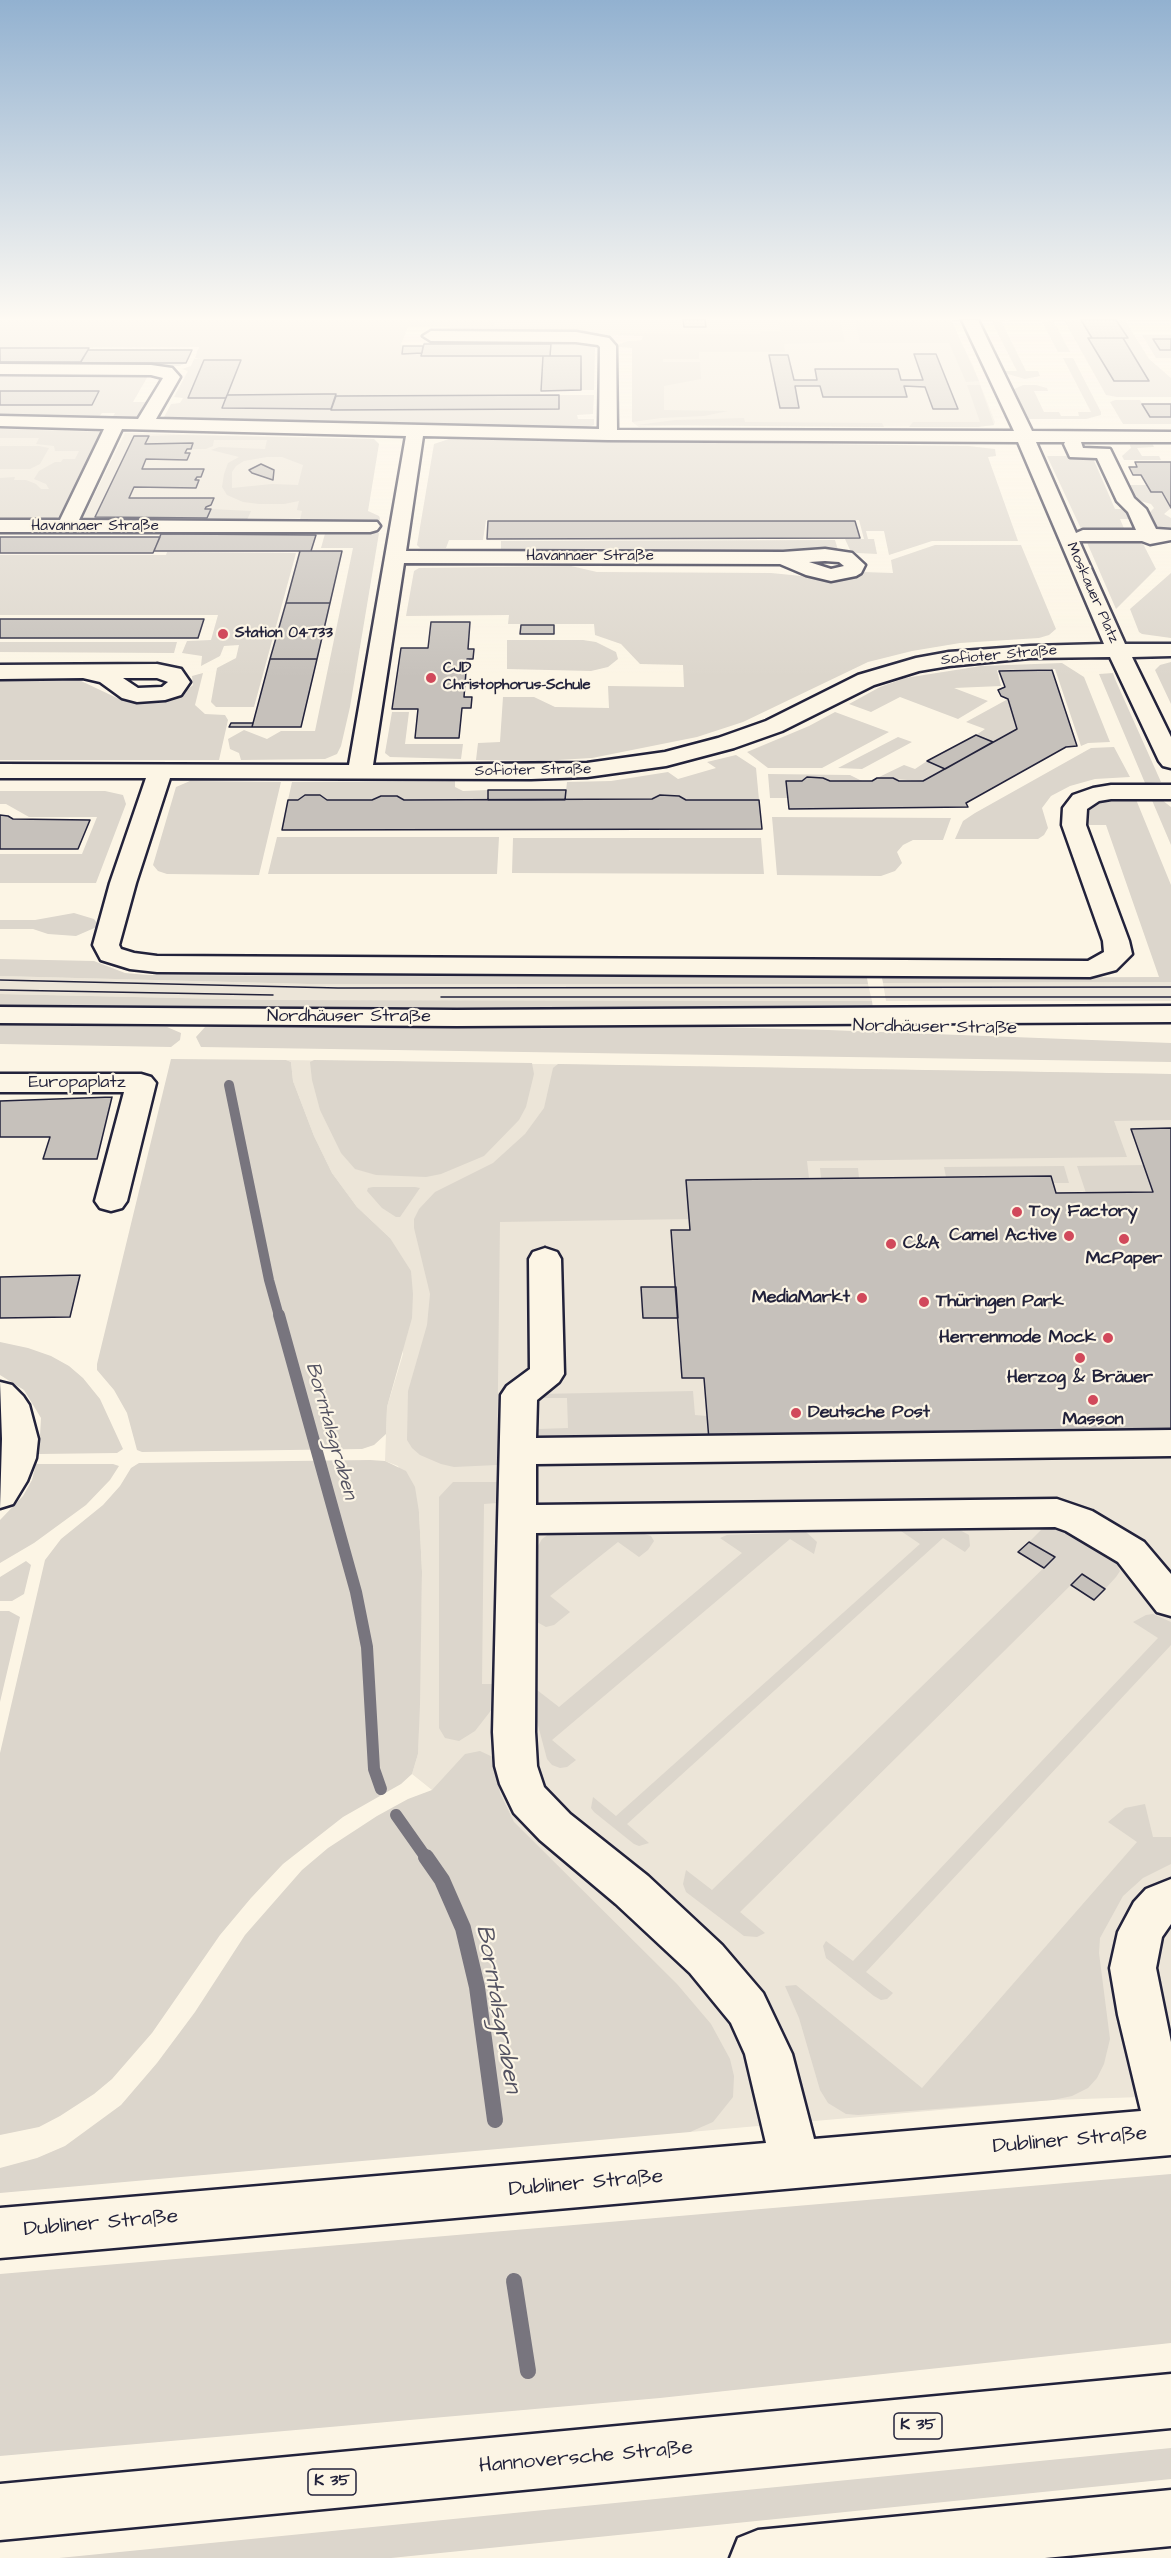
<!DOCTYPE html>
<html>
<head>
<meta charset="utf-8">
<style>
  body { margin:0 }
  canvas { display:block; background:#fcf5e5 }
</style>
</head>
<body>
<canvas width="1171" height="2558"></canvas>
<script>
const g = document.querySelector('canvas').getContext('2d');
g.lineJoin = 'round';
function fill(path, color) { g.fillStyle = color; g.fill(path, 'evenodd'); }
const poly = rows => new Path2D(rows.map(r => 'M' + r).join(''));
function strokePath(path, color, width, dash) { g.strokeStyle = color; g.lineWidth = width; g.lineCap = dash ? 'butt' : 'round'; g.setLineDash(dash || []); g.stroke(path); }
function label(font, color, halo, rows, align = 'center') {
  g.font = font + ' "Architects Daughter",sans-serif'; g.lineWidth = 4.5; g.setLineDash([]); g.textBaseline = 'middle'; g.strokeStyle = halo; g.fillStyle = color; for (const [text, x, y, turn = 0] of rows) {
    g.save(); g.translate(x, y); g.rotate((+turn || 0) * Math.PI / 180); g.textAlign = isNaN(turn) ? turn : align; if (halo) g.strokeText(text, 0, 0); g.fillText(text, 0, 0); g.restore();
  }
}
const built = poly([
  [414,320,951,320,973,366,995,422,994,425,977,427,680,425,639,427,632,422,632,344,642,344,642,336,476,334,450,329,450,327,408,327],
  [0,428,101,432,62,513,58,517,51,520,0,521],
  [125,433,367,439,364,511,380,517,379,521,308,521,308,518,83,518],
  [0,976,310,984,868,984,872,1001,270,1000,0,994],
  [1171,982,1171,1001,886,1001,883,983],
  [286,1060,1171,1074,1171,2096,1053,2100,690,2132,432,1790,412,1774,418,1754,422,1572,419,1512,398,1466,385,1461,387,1407,403,1354,390,1238,357,1207,332,1173,314,1136,293,1081,291,1062]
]);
const green = poly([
  [0,320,492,320,496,327,585,328,586,331,597,332,597,335,476,334,450,329,450,327,408,327,401,344,403,346,402,354,543,356,540,395,227,395,240,360,204,360,188,397,226,398,222,408,400,410,559,409,559,395,594,395,593,414,577,415,578,419,594,419,594,425,584,428,163,419,171,404,180,403,183,398,174,397,188,371,182,369,191,366,194,359,202,358,195,358,199,347,0,348],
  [779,320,840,320,845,342,784,344,785,352,699,352,699,359,663,359,663,362,700,362,701,379,664,386,664,410,728,411,704,416,661,418,632,422,632,348,619,347,618,345,627,341,642,340,643,336,620,335,620,333,761,334,760,331,781,331],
  [855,320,951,320,979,381,966,382,949,343,860,343],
  [991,320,1011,320,1001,321,1026,371,1038,371,1040,376,1025,379,1004,373,1003,371,1017,371],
  [1041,320,1053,320,1070,352,1058,352],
  [1064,320,1081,320,1092,338,1149,381,1123,338,1127,338,1116,320,1128,320,1126,322,1149,359,1171,378,1171,397,1117,397,1106,395],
  [1142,335,1171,335,1171,339,1154,339,1171,350,1171,358,1156,358],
  [575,341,588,343,595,348,594,390,581,390,581,356,550,356,551,344,424,344,424,342],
  [1063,358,1073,358,1101,412,1101,415,1086,419,1028,419,1014,389,1023,385,1036,385,1047,388,1048,391,1034,391,1044,412,1059,412,1061,416,1079,416,1078,412,1091,412],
  [0,362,81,362,186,363,179,366,0,366],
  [148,376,133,402,149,402,138,419,112,418,115,413,102,413,98,418,0,415,0,405,92,405,99,391,0,391,0,377],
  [967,385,980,385,994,425,977,427,909,427,913,422,980,422],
  [1115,400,1140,400,1150,417,1171,417,1171,424,1123,424,1110,402],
  [744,418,745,422,882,423,884,427,637,425,675,420],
  [0,429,101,432,62,513,58,517,43,521,0,521,0,478,15,477,14,480,26,480,36,484,41,489,49,489,46,484,34,479,39,471,55,462,61,462,63,459,75,459,79,451,55,451,54,446,36,444,39,438,0,438],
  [180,435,374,439,379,444,368,511,379,516,380,520,300,520,302,511,297,510,299,501,284,504,259,504,243,502,227,495,222,487,224,474,228,463,239,457,211,450,219,447,265,449,267,440,214,440,213,446,206,449,191,449,193,443,145,444,149,436],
  [267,457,282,457,303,465,298,485,272,484,232,488,232,472,236,466,244,461],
  [449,439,968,446,995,449,996,456,988,457,1018,541,932,541,889,555,884,531,866,531,868,539,874,539,877,554,857,553,850,550,845,539,864,539,859,520,486,520,483,540,449,540,446,548,420,548,417,545,434,444],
  [1129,443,1152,443,1154,447,1137,448,1142,456,1159,456,1161,460,1124,460,1122,456,1131,448],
  [0,446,39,446,49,448,40,464,30,469,0,469],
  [1047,456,1092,456,1115,509,1125,509,1129,519,1120,519,1126,533,1083,533],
  [1129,485,1147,485,1151,492,1162,492,1171,508,1164,514,1171,518,1171,529,1157,529,1149,513,1154,508,1151,504,1137,500],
  [211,509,251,511,247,520,131,521,134,517,207,518],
  [326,530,346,530,345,533,379,533,350,707,341,746,337,754,325,759,241,760,239,753,230,749,228,739,244,730,267,739,281,731,315,731,353,548,321,548],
  [1085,538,1140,538,1156,569,1116,609],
  [835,540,838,550,501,549,501,541],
  [935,545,1021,545,1056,629,1049,635,1039,638,960,643,912,651,868,662,743,722,697,737,592,758,540,761,476,760,478,743,500,742,503,697,534,697,555,707,609,708,608,686,684,687,683,665,640,664,621,644,595,635,594,624,508,624,509,615,406,616,414,571,419,568,571,566,597,572,771,573,842,580,863,572,893,573,891,560],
  [167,552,296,553,254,707,216,707,211,702,217,668,236,658,239,645,224,646,220,656,201,666,202,656,182,653,187,641,211,640,218,615,0,615,0,555,166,555],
  [1171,573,1171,638,1142,634,1139,632,1130,609],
  [507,640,583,640,596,642,616,652,618,659,608,667,591,671,507,669],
  [0,642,177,642,174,653,0,652],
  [1171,662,1171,704,1155,670,1160,665],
  [1062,663,1084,677,1110,742,1088,743,1081,746,1055,669,997,670,1001,686,954,688,988,701,958,719,900,697,871,712,849,704,880,687,905,678,981,666],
  [203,673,195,705,205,714,225,715,228,720,219,760,0,760,0,680,79,680,117,698,138,703,162,702,182,694,193,685,192,676],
  [1113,673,1115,679,1161,782,1145,783,1099,674],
  [1008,699,1017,729,993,742,976,735,985,729,966,722],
  [392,712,409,712,405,744,463,744,461,759,390,757,385,753],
  [835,712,889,732,822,768,768,768,747,752,809,726],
  [898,737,912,742,862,769,838,768],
  [1114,747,1130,777,1095,779,1070,786,1051,796,1042,808,1048,828,1044,835,1038,839,955,839,963,821,975,813,1091,748],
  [736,755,756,768,759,800,686,800,679,796,660,795,652,799,565,800,567,782,611,781,668,772,678,779,716,768,707,762],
  [927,761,945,769,923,781,877,778,904,765,915,769],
  [768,774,850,775,862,781,830,781,823,778,807,777,802,781,787,781,788,798,770,798],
  [190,781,281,782,259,875,167,874,158,871,153,865,176,787],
  [455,781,455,787,463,791,488,790,488,800,404,800,397,796,381,796,372,800,327,800,320,795,305,795,298,800,288,800,292,782],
  [0,791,105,791,123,795,126,804,96,883,0,883,0,854,82,854,97,817,29,817,6,804,0,804],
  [1118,797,1135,797,1171,885,1171,982,883,983,882,978,1159,977,1106,825,1086,825,1085,811,1095,803],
  [1151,798,1162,800,1171,807,1171,845],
  [772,817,951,818,943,840,913,840,903,845,897,852,902,863,895,871,881,876,777,875],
  [277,837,499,837,497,874,268,874],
  [513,838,761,838,764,874,512,873],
  [74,913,94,919,99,926,76,936,48,934,33,929,0,929,0,920,35,920],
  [0,959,94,961,125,973,148,975,867,978,868,984,310,984,115,979,0,976],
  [0,994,270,1000,872,1001,873,1009,56,1006,0,1005],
  [0,1024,167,1027,181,1033,180,1040,171,1047,0,1044],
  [640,1025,828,1030,1171,1043,1171,1062,201,1047,196,1037,205,1027],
  [171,1059,286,1060,291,1062,293,1081,314,1136,332,1173,357,1207,390,1238,411,1271,413,1294,412,1318,387,1407,386,1434,374,1445,362,1449,142,1452,137,1450,127,1413,114,1390,97,1370,97,1364],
  [314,1060,532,1063,534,1074,526,1107,519,1120,484,1156,441,1174,426,1177,376,1175,355,1169,341,1153,320,1110,312,1080,310,1062],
  [558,1064,1171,1074,1171,1120,1114,1121,1127,1157,807,1161,809,1178,687,1180,690,1219,500,1222,497,1465,454,1467,441,1464,420,1455,412,1448,407,1440,408,1391,427,1325,430,1294,414,1228,414,1219,419,1209,435,1192,493,1163,525,1134,544,1108,553,1068],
  [1144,1165,1153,1192,1086,1193,1077,1166],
  [1064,1166,1069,1183,1053,1183,1050,1176,946,1177,944,1167],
  [820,1168,858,1168,859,1178,821,1178],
  [373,1187,415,1187,420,1188,400,1217,396,1217,382,1208,367,1191,368,1188],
  [0,1342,28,1348,51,1356,69,1366,83,1378,100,1399,123,1449,117,1453,39,1454,41,1418,24,1390,0,1375],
  [693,1391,695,1415,707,1416,709,1440,545,1440,538,1435,538,1429,568,1428,567,1398,538,1398,538,1394],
  [370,1460,385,1461,406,1471,415,1487,419,1512,422,1572,420,1704,418,1754,412,1774,401,1784,343,1817,283,1864,251,1898,220,1935,152,2033,112,2079,94,2094,60,2116,39,2127,0,2135,0,1753,45,1560,61,1539,103,1505,120,1486,131,1468,139,1463],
  [36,1464,113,1464,119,1466,110,1480,86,1505,34,1543,0,1563,0,1520,23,1496,32,1480],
  [453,1482,497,1482,497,1503,484,1504,482,1684,496,1684,496,1704,475,1731,459,1741,445,1738,439,1728,439,1497],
  [903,1526,958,1529,969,1535,970,1546,965,1552,943,1538,627,1824,649,1843,639,1846,634,1844,594,1812,591,1808,593,1797,616,1816,920,1544,898,1529],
  [1047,1528,1065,1531,1114,1559,1120,1571,1116,1577,1105,1589,1082,1574,740,1912,765,1933,757,1937,744,1936,686,1892,683,1884,686,1870,712,1890,1054,1558,1029,1542,1041,1530],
  [638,1532,651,1536,654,1541,648,1550,639,1557,618,1542,550,1596,570,1612,554,1625,546,1627,535,1621,538,1546,542,1539,549,1534],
  [806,1532,817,1542,814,1554,790,1539,552,1740,576,1760,567,1767,560,1768,552,1765,547,1759,531,1699,537,1690,559,1707,742,1553,720,1538,727,1535],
  [26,1561,31,1565,24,1594,12,1601,0,1601,0,1577],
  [0,1611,9,1611,20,1617,0,1702],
  [1153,1614,1171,1622,1171,1645,866,1972,893,1993,887,1999,881,2000,874,1996,826,1958,823,1946,826,1941,853,1961,1158,1638,1133,1622,1146,1615],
  [480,1751,495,1758,500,1793,514,1822,677,1984,711,2024,730,2059,734,2076,733,2097,713,2122,690,2132,0,2193,0,2168,37,2158,65,2146,121,2105,157,2063,195,2012,245,1935,302,1870,328,1848,377,1816,408,1799,432,1790,465,1754],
  [1145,1804,1153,1837,1171,1837,1171,1864,1143,1878,1123,1896,1100,1938,1099,1953,1110,2039,1104,2064,1097,2078,1088,2088,1072,2096,1053,2100,858,2115,846,2114,828,2103,820,2090,799,2018,785,1986,796,1985,922,2088,1137,1842,1108,1822,1125,1808],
  [1171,2174,1171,2343,660,2398,0,2456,0,2274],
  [1171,2448,1171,2479,391,2558,59,2558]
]);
const streamFar2 = poly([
  [229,1085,269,1280,279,1316]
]);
const streamFar1 = poly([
  [279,1315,356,1592,367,1647,374,1769,381,1789],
  [396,1815,427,1859]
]);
const stream = poly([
  [426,1857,442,1880,463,1928,477,1987,495,2120],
  [514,2281,528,2371]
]);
const building = poly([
  [683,320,705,320,706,327,684,327,683,320],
  [1081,320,1116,320,1128,338,1092,338,1081,320],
  [1088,338,1123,338,1149,381,1114,381,1088,338],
  [1153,339,1171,339,1171,350,1160,350,1153,339],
  [424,344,551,344,550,356,421,356,424,344],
  [403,346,423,346,422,353,402,354,403,346],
  [0,348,89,348,81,362,0,362,0,348],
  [88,350,192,350,186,363,80,363,88,350],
  [914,354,936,354,958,409,933,409,925,387,904,386,907,397,823,397,820,386,795,386,799,408,780,408,769,355,788,355,794,380,817,380,815,369,898,369,901,380,923,380,914,354],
  [543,356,581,356,581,390,541,391,543,356],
  [204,360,241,360,226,398,188,398,204,360],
  [0,391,99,391,92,405,0,405,0,391],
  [325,394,336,394,331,409,222,408,227,395,325,394],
  [559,395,559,409,331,410,336,396,559,395],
  [1142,404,1171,404,1171,417,1150,417,1142,404],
  [134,436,149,436,145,444,193,443,191,449,187,449,185,453,190,453,187,460,146,459,142,469,204,469,201,477,197,477,195,480,199,480,196,488,134,487,129,498,214,498,211,505,206,507,205,509,211,509,207,518,95,517,134,436],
  [1135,462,1171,462,1171,508,1162,492,1151,492,1141,475,1133,475,1129,467,1137,467,1135,462],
  [261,464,274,470,273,480,252,473,249,470,261,464],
  [488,521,855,521,860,538,487,539,488,521],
  [161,534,180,534,316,535,311,551,154,551,161,534],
  [0,537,160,537,153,553,0,553,0,537],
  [300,551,342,551,330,603,286,603,300,551],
  [286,603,330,603,317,659,270,659,286,603],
  [0,619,204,619,198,638,0,638,0,619],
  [431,622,470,622,468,649,474,649,473,659,467,659,464,697,472,697,471,708,462,708,459,738,415,738,418,709,392,709,401,648,428,648,431,622],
  [521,625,554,625,554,634,520,634,521,625],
  [270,659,317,659,301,727,252,727,270,659],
  [1052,670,1077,746,1066,747,966,803,968,807,789,809,786,781,802,781,807,777,823,778,830,781,872,781,877,778,893,778,899,781,923,781,1017,729,1008,699,1001,696,998,690,1005,687,999,671,1052,670],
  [231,723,253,723,252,727,229,727,231,723],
  [976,735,993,742,945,769,927,761,976,735],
  [488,790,566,790,565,800,488,800,488,790],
  [305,795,320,795,327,800,372,800,381,796,397,796,404,800,652,799,660,795,679,796,686,800,759,800,762,829,282,830,288,800,298,800,305,795],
  [0,815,8,816,13,819,90,820,78,849,0,849,0,815],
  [112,1097,97,1159,43,1159,50,1137,0,1137,0,1101,112,1097],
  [1171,1128,1171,1434,709,1440,704,1378,682,1378,671,1230,690,1230,686,1180,1051,1176,1056,1193,1153,1192,1131,1129,1171,1128],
  [80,1275,70,1317,0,1318,0,1277,80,1275],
  [641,1287,676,1287,678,1318,643,1318,641,1287],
  [1029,1542,1055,1557,1044,1568,1018,1552,1029,1542],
  [1082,1574,1105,1589,1094,1600,1071,1585,1082,1574]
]);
const minor = poly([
  [962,320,978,320,1032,431,1171,432,1171,442,1081,442,1083,448,1110,449,1134,498,1146,509,1156,529,1171,530,1171,540,1150,544,1142,541,1079,541,1125,644,1171,644,1171,656,1132,657,1171,737,1171,768,1163,766,1159,761,1110,657,1030,658,949,666,919,671,874,685,782,731,734,748,666,766,587,777,531,779,170,778,136,883,119,945,121,949,134,953,157,956,1088,961,1104,952,1103,941,1062,825,1063,808,1073,795,1093,788,1111,785,1171,785,1171,799,1111,799,1099,801,1087,809,1086,825,1129,941,1132,954,1116,970,1090,977,157,972,130,969,101,960,93,945,110,883,146,778,0,778,0,764,349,765,406,436,122,429,79,520,377,522,380,526,377,530,370,532,0,532,0,520,60,520,104,429,0,426,0,416,138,419,163,378,151,375,0,374,0,364,151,365,172,368,180,377,156,419,599,429,600,347,598,345,576,342,431,341,423,336,431,331,576,332,609,338,616,346,617,430,1014,431,962,320],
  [423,436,608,440,1018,442,1104,644,1030,646,949,652,916,658,858,675,766,721,718,738,665,752,587,763,373,765,404,563,780,564,806,575,831,581,856,576,861,573,865,565,852,553,825,549,783,552,406,551,423,436],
  [1036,442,1065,442,1064,444,1070,457,1097,458,1117,501,1128,512,1136,530,1083,530,1076,533,1036,442],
  [825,561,839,562,844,566,831,569,809,562,825,561],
  [157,664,181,669,190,682,181,695,165,700,137,702,122,698,100,682,83,678,0,679,0,665,157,664],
  [123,678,157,678,168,682,162,687,138,688,123,678],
  [0,1074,141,1074,151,1077,156,1083,127,1201,122,1208,111,1211,100,1208,95,1201,124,1092,0,1092,0,1074],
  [545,1248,557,1252,561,1259,564,1374,559,1382,537,1400,536,1438,1171,1430,1171,1456,536,1464,536,1505,1057,1499,1092,1511,1144,1542,1171,1574,1171,1616,1157,1612,1118,1562,1066,1531,1055,1527,536,1533,535,1732,537,1766,544,1787,570,1814,648,1876,722,1945,763,1993,792,2054,814,2139,1141,2111,1118,2015,1110,1968,1118,1932,1134,1902,1146,1889,1171,1879,1171,1924,1162,1937,1156,1968,1171,2042,1171,2155,0,2258,0,2208,766,2143,745,2054,731,2023,690,1973,616,1904,540,1840,514,1813,500,1784,495,1766,493,1732,501,1395,507,1386,530,1369,529,1259,533,1252,545,1248],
  [0,1382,12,1385,23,1396,29,1405,38,1439,36,1458,27,1481,13,1504,0,1508,2,1439,0,1382]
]);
const major = poly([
  [1171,1006,1171,1022,457,1026,0,1023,0,1007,457,1010,1171,1006]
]);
const highway = poly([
  [1171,2374,1171,2428,0,2540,0,2484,1171,2374],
  [1171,2490,1171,2546,1045,2558,730,2558,738,2538,758,2530,1171,2490]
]);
const tram = poly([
  [0,980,338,988,1171,987],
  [0,990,273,995],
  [441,997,1171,997]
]);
const markers = [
  [223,634,6,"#d1495b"],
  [431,678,6,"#d1495b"],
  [1017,1212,6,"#d1495b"],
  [1069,1236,6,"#d1495b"],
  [1124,1239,6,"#d1495b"],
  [891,1244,6,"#d1495b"],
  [862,1298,6,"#d1495b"],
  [924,1302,6,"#d1495b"],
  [1108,1338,6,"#d1495b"],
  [1080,1358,6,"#d1495b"],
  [1093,1400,6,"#d1495b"],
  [796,1413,6,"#d1495b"]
];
const farStreetnames = [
  ["Havannaer Straße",95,527],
  ["Havannaer Straße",590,557],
  ["Moskauer Platz",1092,593,66],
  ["Sofioter Straße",999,656,-5],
  ["Sofioter Straße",533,771,-1]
];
const farPoinames = [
  ["Station 04733",235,634],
  ["CJD",443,669],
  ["Christophorus-Schule",443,686]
];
const shields = [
  [918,2426,48],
  [332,2482,48]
];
const shieldNames = [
  ["K 35",918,2426],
  ["K 35",332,2482]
];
const streetNames = [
  ["Nordhäuser Straße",349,1017],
  ["Nordhäuser Straße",935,1028,1],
  ["Europaplatz",77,1083]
];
const poiNames = [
  ["Toy Factory",1029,1212],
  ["Camel Active",1057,1236,"right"],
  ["C&A",903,1244],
  ["McPaper",1124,1259,"center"],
  ["MediaMarkt",850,1298,"right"],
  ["Thüringen Park",936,1302],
  ["Herrenmode Mock",1096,1338,"right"],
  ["Herzog & Bräuer",1080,1378,"center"],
  ["Deutsche Post",808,1413],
  ["Masson",1093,1420,"center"]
];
const waterNames = [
  ["Borntalsgraben",330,1431,74]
];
const nearStreetnames = [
  ["Dubliner Straße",1070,2141,-5],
  ["Dubliner Straße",586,2184,-5],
  ["Dubliner Straße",101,2224,-5],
  ["Hannoversche Straße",586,2458,-5]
];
const nearWaternames = [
  ["Borntalsgraben",497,2009,80]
];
fill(built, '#ece5d8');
fill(green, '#dcd6cc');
strokePath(streamFar2, '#78757e', 10);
strokePath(streamFar1, '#78757e', 12);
strokePath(stream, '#78757e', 16);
fill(building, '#c6c1bb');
strokePath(building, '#22223b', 1.5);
strokePath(minor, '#22223b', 5);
strokePath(major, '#22223b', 5);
strokePath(highway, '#22223b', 5);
fill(minor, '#fcf5e5');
fill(major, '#fcf5e5');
fill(highway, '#fcf5e5');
strokePath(tram, '#22223b', 1.5);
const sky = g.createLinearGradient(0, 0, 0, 678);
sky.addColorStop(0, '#92b1d0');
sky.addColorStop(0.47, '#fefaf3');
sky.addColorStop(1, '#fefaf300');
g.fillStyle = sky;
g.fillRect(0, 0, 1171, 678);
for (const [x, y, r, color] of markers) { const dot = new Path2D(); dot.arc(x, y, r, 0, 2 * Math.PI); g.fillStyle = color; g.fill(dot); strokePath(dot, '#fcf5e5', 2); }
label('15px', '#22223b', '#fcf5e5', farStreetnames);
label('bold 15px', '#22223b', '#fcf5e5', farPoinames, 'left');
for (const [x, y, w] of shields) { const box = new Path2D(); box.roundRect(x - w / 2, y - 13, w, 26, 4.5); g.fillStyle = '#fcf5e5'; g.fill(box); strokePath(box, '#22223b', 1.5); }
label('bold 16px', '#22223b', null, shieldNames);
label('18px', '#22223b', '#fcf5e5', streetNames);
label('bold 18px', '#22223b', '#fcf5e5', poiNames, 'left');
label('italic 20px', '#545362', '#fcf5e5', waterNames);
label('21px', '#22223b', '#fcf5e5', nearStreetnames);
label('italic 24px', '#545362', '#fcf5e5', nearWaternames);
</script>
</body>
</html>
